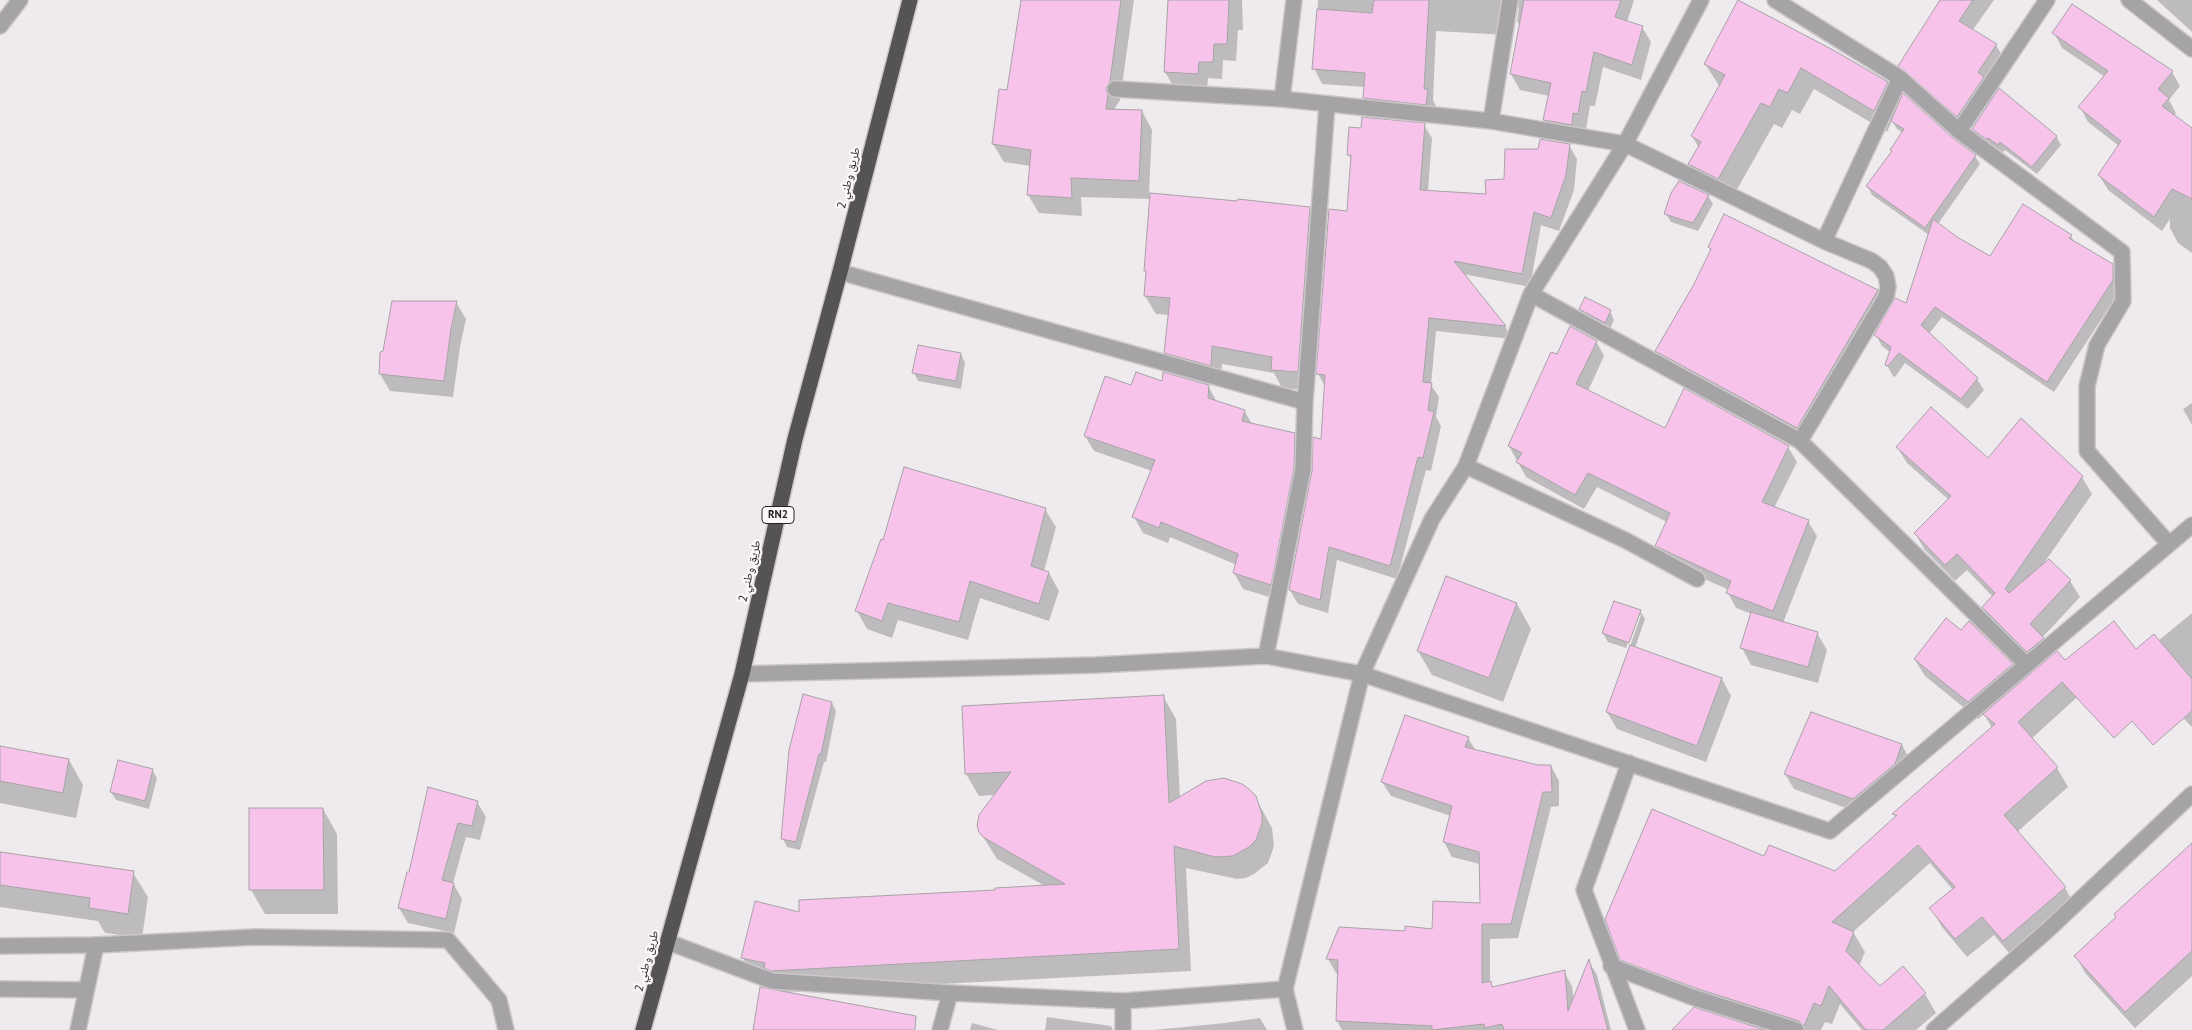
<!DOCTYPE html>
<html>
<head>
<meta charset="utf-8">
<style>
  body { margin:0 }
  canvas { display:block; background:#eeeaed }
</style>
</head>
<body>
<canvas width="2192" height="1030"></canvas>
<script>
const g = document.querySelector('canvas').getContext('2d');
g.lineJoin = 'round';
function fill(path, color) { g.fillStyle = color; g.fill(path, 'evenodd'); }
const poly = rows => new Path2D(rows.map(r => 'M' + r).join(''));
function strokePath(path, color, width, dash) { g.strokeStyle = color; g.lineWidth = width; g.lineCap = dash ? 'butt' : 'round'; g.setLineDash(dash || []); g.stroke(path); }
function label(font, color, halo, rows, align = 'center') {
  g.font = font + ' "PT Sans","Noto Naskh Arabic",sans-serif'; g.lineWidth = 4.5; g.setLineDash([]); g.textBaseline = 'middle'; g.strokeStyle = halo; g.fillStyle = color; for (const [text, x, y, turn = 0] of rows) {
    g.save(); g.translate(x, y); g.rotate((+turn || 0) * Math.PI / 180); g.textAlign = isNaN(turn) ? turn : align; if (halo) g.strokeText(text, 0, 0); g.fillText(text, 0, 0); g.restore();
  }
}
const shadow = poly([
  [1023,0,1134,0,1120,100,1115,108,1116,110,1142,111,1152,130,1149,194,1309,208,1320,226,1308,390,1282,388,1274,373,1222,364,1220,383,1176,371,1166,353,1169,315,1156,314,1145,296,1147,274,1145,270,1151,199,1081,197,1082,216,1039,213,1028,195,1031,166,1004,162,993,144,1008,92],
  [1169,0,1242,0,1243,30,1238,30,1236,61,1223,60,1222,79,1208,78,1207,91,1175,89,1165,72],
  [1318,0,1634,0,1627,22,1642,27,1651,42,1641,80,1603,67,1595,106,1590,106,1586,129,1581,128,1580,140,1554,136,1545,120,1549,96,1520,90,1511,74,1520,26,1517,21,1519,7,1511,10,1506,35,1436,31,1433,100,1436,106,1435,120,1373,113,1364,98,1365,87,1322,84,1314,68],
  [1942,0,1994,0,1972,31,1996,45,2005,61,1967,132,1909,82,1900,66],
  [2157,0,2192,0,2192,32],
  [1739,1,1887,82,1900,104,1975,156,1980,164,1938,224,1956,238,1990,258,2071,236,2075,243,2112,265,2119,277,2119,292,2054,392,1942,317,1929,334,1977,379,1984,390,1968,409,1905,363,1895,377,1893,376,1886,364,1890,352,1882,346,1876,335,1906,305,1929,235,1872,195,1867,186,1893,152,1903,133,1897,129,1892,121,1887,132,1814,89,1800,114,1792,110,1782,128,1774,124,1731,200,1702,186,1690,164,1699,148,1692,136,1720,87,1705,64],
  [2054,33,2172,72,2180,86,2169,100,2176,113,2174,116,2192,130,2192,253,2178,243,2170,228,2170,219,2162,231,2108,190,2099,175,2119,146,2088,122,2080,107,2105,77,2062,48],
  [1424,125,1432,138,1428,191,1487,196,1539,151,1569,145,1577,159,1574,190,1559,231,1541,225,1530,287,1463,274,1505,326,1512,339,1436,331,1431,385,1439,397,1436,417,1441,426,1431,471,1426,470,1397,579,1337,560,1328,613,1298,604,1290,590,1322,440,1326,388,1318,374,1348,212,1352,161,1348,154,1362,129],
  [1973,129,2056,136,2061,145,2037,174,2005,150,2003,152,1993,146,1992,148,1978,137],
  [1708,196,1713,204,1698,231,1671,222,1666,214],
  [1709,247,1877,291,1884,303,1804,440,1664,363,1656,351,1694,287,1711,251],
  [456,302,466,319,460,347,453,397,390,391,380,374],
  [1580,309,1610,311,1614,320,1609,331,1585,318],
  [1596,341,1604,356,1588,391,1665,430,1788,447,1797,462,1774,508,1808,521,1817,536,1783,623,1817,633,1827,650,1818,683,1751,665,1742,648,1752,614,1736,608,1728,593,1729,590,1665,561,1657,546,1667,522,1597,487,1584,509,1526,477,1509,446,1557,356],
  [961,354,965,363,961,389,918,381,914,373],
  [1163,382,1208,386,1217,402,1245,412,1252,424,1294,434,1303,450,1279,600,1243,589,1234,573,1237,565,1170,537,1168,543,1143,533,1134,517,1152,471,1094,451,1085,436,1132,387],
  [2192,403,2192,425,2183,409],
  [2021,420,2082,477,2092,494,2042,566,2049,561,2070,581,2080,597,2042,638,2053,656,2085,690,2031,739,2057,768,2068,787,2017,832,2065,888,2076,907,2014,959,1994,935,1967,957,1942,927,1931,908,1953,890,1930,863,1853,932,1865,952,1859,966,1880,988,1903,968,1925,994,1936,1013,1916,1030,1862,1030,1840,1004,1832,1024,1825,1022,1821,1030,1779,1030,1633,979,1621,959,1765,857,1836,873,1896,818,1894,814,1992,728,1984,714,1978,719,1925,676,1915,660,2012,665,2022,683,2038,669,1993,624,1983,607,1993,597,1967,570,1955,581,1924,549,1915,533,1949,500,1907,463,1897,447,1988,459],
  [1045,509,1056,527,1044,571,1049,573,1059,591,1049,621,980,598,968,640,898,620,892,638,867,629,857,611,884,541],
  [1517,604,1531,629,1503,702,1432,675,1418,651],
  [1640,611,1645,619,1635,648,1722,679,1731,696,1706,762,1617,729,1607,712,1641,615,1638,615,1626,648,1608,642,1603,633],
  [2192,613,2192,727,2138,672,2158,641],
  [1163,696,1176,719,1180,798,1255,797,1272,828,1274,846,1268,863,1254,874,1246,878,1237,879,1186,868,1191,971,787,992,898,1030,753,1030,761,989,779,992,775,984,755,980,743,958,801,913,1045,886,997,859,980,832,995,795,979,796,966,774,963,707],
  [832,703,836,711,826,762,824,762,800,850,787,847,783,839],
  [1468,738,1476,751,1538,767,1551,766,1559,781,1559,806,1551,807,1518,938,1490,939,1490,982,1493,988,1564,972,1572,986,1574,1002,1589,962,1597,975,1611,1030,1342,1030,1337,1021,1339,973,1336,973,1328,959,1406,933,1433,930,1481,905,1480,864,1452,857,1444,842,1451,816,1391,796,1382,782],
  [1902,745,1910,760,1862,814,1794,789,1785,774],
  [0,747,69,760,83,785,76,818,0,803],
  [152,770,157,778,149,809,116,800,111,792],
  [477,802,486,817,480,840,466,837,453,883,462,899,454,933,408,923,399,908,408,873],
  [323,809,337,834,338,914,265,914,251,890],
  [2192,845,2192,976,2135,1028,2085,973,2076,956],
  [0,853,133,873,148,897,142,938,105,933,98,921,0,907],
  [1047,1017,1111,1026,1113,1030,1045,1030],
  [1260,1018,1267,1030,1154,1030,1225,1023],
  [972,1023,998,1030,970,1030]
]);
const building = poly([
  [1021,0,1121,0,1110,81,1106,88,1108,95,1106,109,1142,110,1139,181,1071,178,1072,198,1027,195,1031,150,992,144,999,89,1007,90,1021,0],
  [1168,0,1229,0,1227,44,1214,44,1213,62,1199,62,1198,74,1164,72,1168,0],
  [1374,0,1429,0,1424,89,1428,89,1426,105,1363,98,1365,73,1312,69,1317,9,1372,13,1374,0],
  [1524,0,1621,0,1615,17,1643,26,1632,65,1594,52,1586,92,1582,91,1578,114,1573,113,1572,125,1543,120,1551,83,1510,74,1524,0],
  [1738,0,1835,51,1888,82,1874,111,1801,68,1788,93,1779,89,1770,107,1761,103,1718,179,1688,164,1701,142,1691,136,1725,75,1704,64,1738,0],
  [1940,0,1973,0,1959,21,1997,44,1978,72,1984,77,1957,117,1898,66,1940,0],
  [2072,4,2173,71,2158,89,2169,98,2162,106,2192,128,2192,199,2172,189,2154,217,2098,175,2121,141,2078,107,2108,71,2052,33,2072,4],
  [1999,88,2057,136,2032,167,2000,142,1998,145,1988,138,1987,140,1972,129,1999,88],
  [1903,93,1953,138,1976,155,1925,228,1866,186,1892,151,1890,150,1904,129,1891,121,1903,93],
  [1362,117,1425,123,1420,190,1486,194,1485,180,1504,179,1505,149,1538,149,1540,139,1570,144,1566,175,1551,218,1534,212,1522,274,1454,261,1506,326,1429,318,1423,382,1432,383,1428,410,1434,412,1423,458,1418,457,1390,566,1329,547,1320,600,1289,590,1312,471,1313,437,1321,439,1325,375,1316,374,1329,209,1347,211,1351,155,1347,155,1349,127,1361,128,1362,117],
  [1679,181,1709,195,1693,223,1664,214,1671,193,1679,181],
  [1150,193,1237,201,1238,199,1310,207,1298,372,1271,370,1272,357,1212,346,1211,366,1164,353,1170,298,1144,296,1146,271,1144,271,1150,193],
  [2023,204,2072,235,2069,238,2113,264,2113,280,2047,382,1935,307,1921,325,1978,378,1961,399,1899,353,1888,366,1885,365,1891,347,1874,335,1895,298,1906,303,1933,219,1957,237,1990,256,2023,204],
  [1724,214,1878,290,1797,428,1655,351,1693,286,1711,249,1708,247,1724,214],
  [1585,297,1611,310,1605,323,1579,309,1585,297],
  [392,301,457,301,451,329,444,381,379,374,380,352,383,351,392,301],
  [1570,326,1597,341,1576,384,1665,428,1684,388,1789,446,1762,502,1809,520,1773,611,1726,593,1731,581,1655,546,1670,513,1588,473,1575,495,1516,462,1522,453,1508,446,1551,352,1557,354,1570,326],
  [918,345,961,353,956,381,912,373,918,345],
  [1136,372,1162,381,1163,372,1209,385,1208,398,1245,410,1242,421,1295,433,1294,468,1271,585,1233,573,1238,554,1161,522,1159,528,1132,517,1155,460,1084,436,1105,376,1131,385,1136,372],
  [1931,407,1988,458,2021,418,2083,476,2005,589,2009,593,2049,559,2071,580,2030,624,2044,638,2027,652,1982,607,1995,593,1957,554,1945,565,1914,533,1951,496,1896,447,1931,407],
  [904,467,1046,508,1031,566,1049,572,1039,604,970,581,959,622,888,603,882,621,855,611,881,539,883,540,904,467],
  [1446,576,1517,603,1489,678,1417,651,1446,576],
  [1614,601,1641,610,1629,643,1602,633,1614,601],
  [1751,612,1818,632,1808,667,1740,648,1751,612],
  [1946,618,1961,630,1969,621,2013,664,1968,702,1914,659,1946,618],
  [2114,621,2136,649,2154,634,2192,679,2192,711,2153,745,2132,721,2114,738,2062,682,2018,722,2058,767,2004,815,2066,887,2003,941,1982,917,1955,939,1929,908,1955,887,1918,845,1832,922,1854,932,1846,951,1880,986,1903,966,1926,993,1883,1030,1866,1030,1829,986,1821,1006,1814,1003,1804,1026,1799,1021,1695,988,1620,960,1605,919,1652,809,1764,856,1769,845,1835,871,1897,815,1892,814,1995,724,1983,714,2057,651,2065,660,2114,621],
  [1630,645,1722,678,1697,746,1606,712,1630,645],
  [803,694,832,702,821,754,819,754,796,842,781,839,789,750,803,694],
  [1164,695,1169,803,1206,781,1224,778,1242,784,1249,789,1256,796,1262,814,1262,823,1256,840,1249,847,1233,856,1215,857,1174,846,1179,949,771,971,764,968,765,963,741,958,755,901,799,912,799,900,995,890,995,888,1065,884,983,837,979,832,977,826,979,815,1011,772,965,774,962,706,1164,695],
  [1811,712,1902,744,1895,764,1853,799,1784,774,1811,712],
  [1405,715,1469,737,1465,747,1538,765,1551,765,1552,792,1543,792,1511,924,1482,924,1482,983,1491,981,1492,987,1565,970,1568,1011,1589,959,1608,1030,1504,1030,1502,1024,1485,1028,1484,1024,1432,1030,1432,1026,1336,1021,1338,960,1326,959,1339,927,1405,931,1405,926,1432,929,1433,901,1480,903,1479,852,1443,842,1452,806,1381,782,1405,715],
  [0,746,69,759,63,793,0,781,0,746],
  [118,760,153,769,145,801,110,792,118,760],
  [428,787,478,801,472,826,458,823,442,880,454,883,446,919,398,908,407,872,409,872,428,787],
  [249,808,323,808,324,890,249,890,249,808],
  [2192,843,2192,951,2125,1012,2074,956,2116,917,2114,914,2192,843],
  [0,852,134,871,128,914,89,908,90,898,0,885,0,852],
  [760,987,916,1016,915,1030,753,1030,760,987],
  [1694,1007,1765,1030,1672,1030,1694,1007]
]);
const lane = poly([
  [0,989,86,990],
  [78,1030,96,945]
]);
const street = poly([
  [1775,0,1900,78,1959,131,2122,252,2123,301,2097,345,2087,386,2087,451,2169,544],
  [2129,0,2192,49],
  [0,26,20,0],
  [1115,89,1282,99,1491,121,1625,144,1824,241,1872,261,1880,267,1886,276,1888,287,1886,297,1800,441],
  [1282,99,1294,0],
  [1491,121,1510,0],
  [1959,131,2047,0],
  [1824,241,1900,78],
  [840,272,1305,402],
  [1531,294,1800,441,2027,665],
  [1466,466,1625,540,1697,579],
  [1266,656,1303,469,1305,402,1327,104],
  [742,674,1096,665,1266,656,1362,674,1830,831,2192,525],
  [1629,763,1584,890,1637,1030],
  [668,942,772,981,950,993,1123,1001,1285,989],
  [0,946,96,945,255,937,448,940,499,1000,506,1030],
  [1611,966,1692,997,1796,1030],
  [940,1030,950,993],
  [1123,1030,1123,1001],
  [1295,1030,1285,989,1362,674,1432,519,1466,466,1531,294,1625,144,1701,0],
  [1934,1030,2049,929,2192,794]
]);
const highway = poly([
  [643,1030,742,674,795,439,840,272,910,0]
]);
const shields = [
  [778,515,32]
];
const shieldNames = [
  ["RN2",778,515]
];
const streetNames = [
  ["طريق وطني 2",849,178,-76],
  ["طريق وطني 2",750,571,-77],
  ["طريق وطني 2",647,961,-75]
];
fill(shadow, '#0003');
fill(building, '#f7c3eb');
strokePath(building, '#a6a3a5', 1);
strokePath(lane, '#cac6c9', 18);
strokePath(street, '#cac6c9', 18);
strokePath(highway, '#cac6c9', 18);
strokePath(lane, '#a5a3a5', 15);
strokePath(street, '#a5a3a5', 15);
strokePath(highway, '#565356', 15);
for (const [x, y, w] of shields) { const box = new Path2D(); box.roundRect(x - w / 2, y - 8.5, w, 17, 4); g.fillStyle = '#fbf7fa'; g.fill(box); strokePath(box, '#242224', 1); }
label('bold 11px', '#242224', null, shieldNames);
label('12px', '#242224', '#fbf7fa', streetNames);
</script>
</body>
</html>
